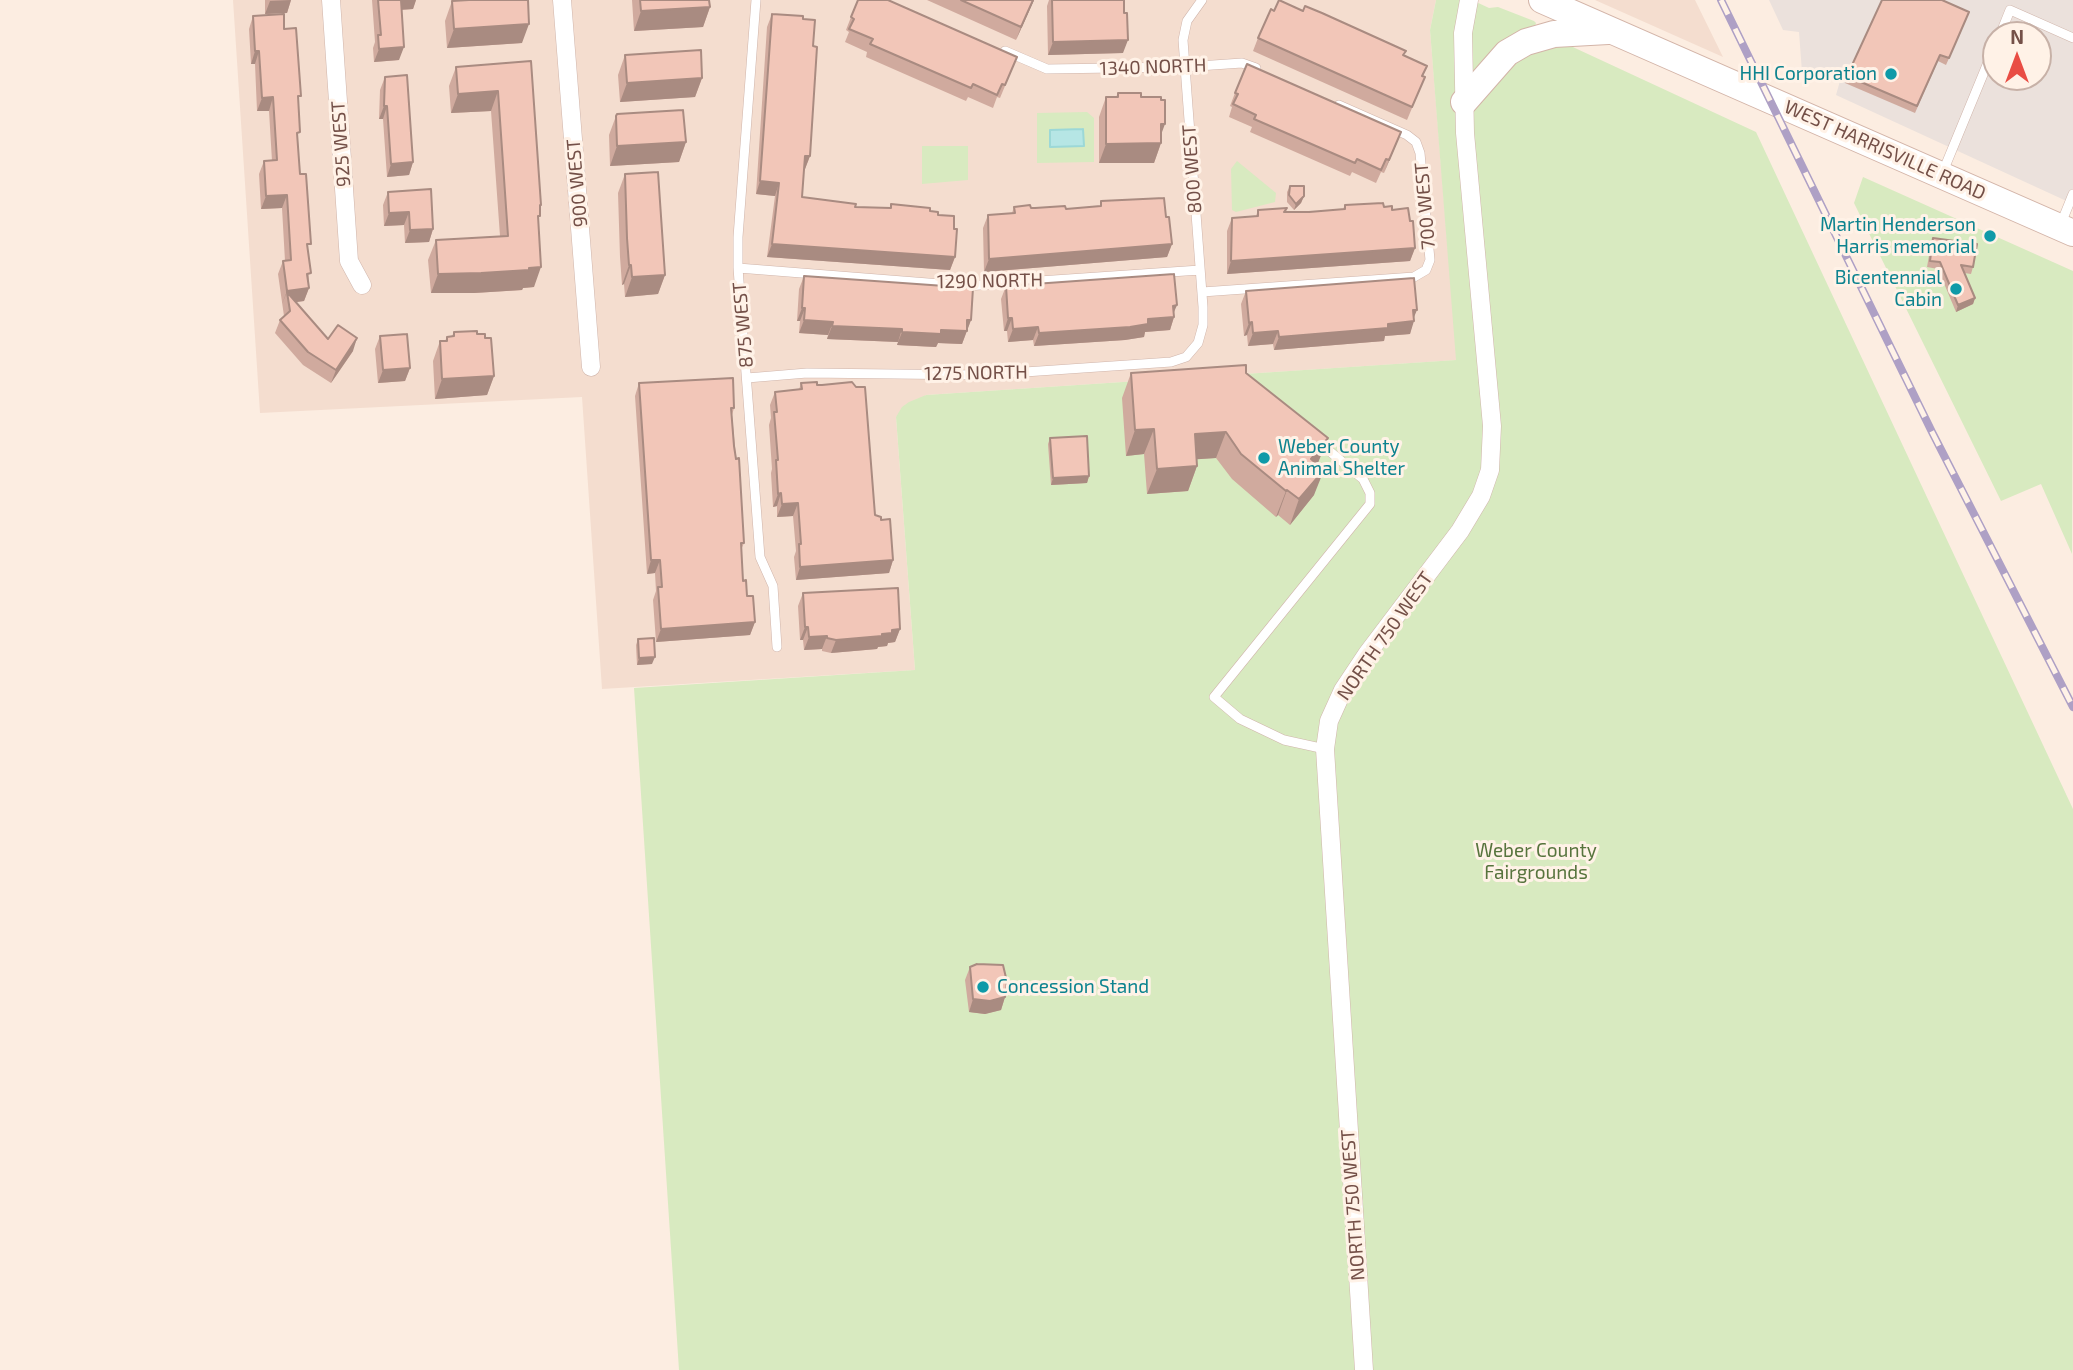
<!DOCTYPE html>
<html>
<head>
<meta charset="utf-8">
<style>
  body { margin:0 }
  #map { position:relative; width:2073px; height:1370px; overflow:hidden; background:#fcede1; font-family:"Exo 2",sans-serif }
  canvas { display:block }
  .north { position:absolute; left:1982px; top:21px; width:70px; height:70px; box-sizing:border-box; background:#fff2e7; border:2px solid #c7b1a7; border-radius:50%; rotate:0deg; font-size:19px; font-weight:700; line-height:28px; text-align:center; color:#745048 }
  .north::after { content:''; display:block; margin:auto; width:24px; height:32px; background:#e94d44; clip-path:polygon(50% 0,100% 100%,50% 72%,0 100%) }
</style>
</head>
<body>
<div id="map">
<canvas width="2073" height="1370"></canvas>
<div class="north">N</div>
</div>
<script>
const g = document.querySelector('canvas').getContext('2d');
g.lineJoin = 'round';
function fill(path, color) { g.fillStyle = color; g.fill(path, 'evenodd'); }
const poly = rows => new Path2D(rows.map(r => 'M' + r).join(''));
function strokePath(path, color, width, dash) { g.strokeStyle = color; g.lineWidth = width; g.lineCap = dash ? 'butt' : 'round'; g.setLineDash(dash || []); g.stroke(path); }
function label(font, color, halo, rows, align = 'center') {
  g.font = font + ' "Exo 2",sans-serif'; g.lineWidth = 6; g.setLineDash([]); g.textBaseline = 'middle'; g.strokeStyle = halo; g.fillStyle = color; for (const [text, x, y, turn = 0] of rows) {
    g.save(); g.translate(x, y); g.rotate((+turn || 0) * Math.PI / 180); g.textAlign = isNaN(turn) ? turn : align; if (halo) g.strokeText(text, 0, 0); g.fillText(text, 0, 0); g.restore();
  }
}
const residential = poly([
  [233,0,1436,0,1430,30,1457,360,926,395,896,417,915,670,602,689,582,397,260,413],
  [1595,0,1695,0,1723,57]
]);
const industrial = poly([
  [1769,0,2073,0,2073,204,1836,95,1840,81,1802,72,1799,32,1783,30],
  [1996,35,2038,35,2038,77,1996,77]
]);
const green = poly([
  [1436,0,1472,0,1489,8,1498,7,1534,21,1536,23,1534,29,1756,132,2073,809,2073,1370,679,1370,634,688,915,670,896,417,902,407,909,402,926,395,1456,360,1430,30],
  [1087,112,1094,118,1094,162,1037,163,1037,113],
  [922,146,968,146,968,180,922,184],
  [1237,161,1276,193,1275,202,1236,212,1232,210,1231,169],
  [1863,177,2073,271,2072,554,2041,484,2001,501,1854,203]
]);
const water = poly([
  [1083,129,1084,146,1050,147,1050,130,1083,129]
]);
const lane = poly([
  [756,0,738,237,738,268,760,557,773,586,777,647],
  [2000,35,2010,10,2073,38],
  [1005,51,1047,69,1184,67,1242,63,1256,68],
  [1942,174,1996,43],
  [2060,226,2073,194],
  [738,268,966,286,1200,270],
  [1202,292,1414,277,1426,270,1430,260,1420,153,1416,142,1407,135,1339,105],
  [747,378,807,373,981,375,1171,362,1186,357,1198,343,1203,325,1203,307,1183,40,1187,21,1202,0],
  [1316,440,1363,479,1370,493,1370,504,1214,697,1240,719,1284,740,1325,749]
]);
const street = poly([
  [331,0,349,261,362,285],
  [562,0,591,367],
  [1364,1370,1325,749,1329,721,1343,690,1367,654,1460,531,1481,496,1490,470,1492,426,1465,133,1463,33,1469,0]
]);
const secondary = poly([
  [1542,0,2073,233],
  [1464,102,1507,53,1526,42,1554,34,1608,31]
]);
const rail = poly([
  [1721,0,1932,432,2073,707]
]);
const wall = poly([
  [265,0,291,0,287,13,265,14],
  [372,0,416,0,413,9,401,10,399,60,374,62,373,48,375,42],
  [632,0,709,0,710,7,703,27,634,31],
  [927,0,1034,0,1016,40],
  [1049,0,1124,0,1123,53,1048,55,1047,6],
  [452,1,522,43,447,48,445,21],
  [772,14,803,19,813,46,810,156,805,169,804,169,802,197,855,207,890,208,891,204,930,211,938,215,954,229,955,257,950,270,767,257,775,196,756,194,767,27],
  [253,16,284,29,298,102,298,140,300,174,308,251,309,288,304,301,296,302,328,339,353,351,331,383,303,365,275,333,280,320,284,316,278,274,283,261,285,261,282,208,261,209,259,174,264,161,272,161,269,111,257,111,255,64,251,64,249,29],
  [851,17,1017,57,1000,98,997,97,993,108,968,97,966,101,866,57,867,52,845,42,849,32,846,30],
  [1967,18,1946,65,1938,61,1915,113,1845,83,1847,76],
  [1258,38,1404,56,1427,66,1423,76,1425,77,1407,120,1253,51],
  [625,55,702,78,695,97,620,102,618,75],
  [531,61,541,205,538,221,534,287,523,288,522,290,474,293,431,293,428,260,436,240,500,236,491,111,451,113,449,86,456,67],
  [385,77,413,162,409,175,387,177,383,119,379,119,380,90],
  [1118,93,1141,97,1161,143,1154,163,1099,163,1099,117,1106,97,1116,97],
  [1235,93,1401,132,1384,173,1381,172,1376,183,1352,172,1350,176,1250,132,1252,127,1229,117,1232,107,1230,106],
  [616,116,686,142,679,162,610,166,609,135],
  [625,174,665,275,658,294,625,297,624,284,622,285,620,257,618,193],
  [1290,186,1304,196,1301,203,1294,210,1287,202,1287,192],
  [388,192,433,229,429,242,405,243,404,225,384,226,383,205],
  [1101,201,1166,217,1172,244,1167,257,984,272,983,228,988,215,1012,213,1014,207,1031,208,1066,209,1100,206],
  [1345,205,1384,207,1392,210,1410,221,1415,248,1410,261,1227,274,1227,231,1232,218,1256,216,1258,210,1287,208,1286,212,1309,212,1343,209],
  [1933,238,1973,267,1971,274,1964,273,1975,298,1973,304,1956,312,1938,269,1927,267,1931,244],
  [804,276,971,320,962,344,938,343,936,347,897,345,898,342,827,339,828,335,799,333,800,321,797,321,799,289],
  [1006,286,1174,313,1174,317,1170,330,1145,332,1144,337,1125,340,1034,346,1033,340,1008,342,1007,331,1004,331,1001,299],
  [1246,291,1414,317,1410,334,1385,336,1384,341,1274,350,1273,344,1248,346,1247,335,1244,336,1241,304],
  [454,332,477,334,485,338,494,376,487,395,435,399,433,361,440,341,445,341,447,337,452,336],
  [380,336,410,368,405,381,378,383,375,349],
  [1131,373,1246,373,1318,463,1314,495,1290,525,1278,515,1276,517,1232,479,1216,458,1197,459,1197,466,1188,491,1147,494,1144,454,1126,456,1122,398],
  [639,383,734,408,732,415,744,543,741,550,743,581,755,622,750,635,656,642,653,600,656,591,655,573,647,574,635,396],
  [801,383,817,385,875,515,893,560,889,573,796,580,794,557,796,551,793,516,777,517,777,506,773,507,771,473,772,469,769,425,771,418,770,405,775,392,799,390],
  [1050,438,1089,476,1087,483,1051,485,1048,444],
  [803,593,900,629,895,642,888,643,887,646,878,647,877,649,831,653,822,651,822,649,804,650,803,640,800,640,798,606],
  [638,639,652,664,637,665,636,645],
  [970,967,1005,997,1001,1010,985,1014,969,1012,965,980]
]);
const shadedWall = poly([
  [291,0,287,13,265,14,270,1],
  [399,0,416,0,413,9,396,10],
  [1033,0,1034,0,1016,40,1021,27],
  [710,7,703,27,634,31,641,11],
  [529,24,522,43,447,48,454,29],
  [1128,40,1123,53,1048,55,1053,42],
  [404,47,399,60,374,62,379,49],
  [255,51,259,51,255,64,251,64],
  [702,78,695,97,620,102,627,83],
  [498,91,491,111,451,113,458,94],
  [273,97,269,111,257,111,262,98],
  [384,106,387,106,383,119,379,119],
  [1161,124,1165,124,1158,143,1161,143,1154,163,1099,163,1106,144],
  [1401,132,1396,145,1384,173,1389,160],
  [686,142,679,162,610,166,617,146],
  [805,156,810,156,805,169,800,169],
  [413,162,409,175,387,177,391,164],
  [760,181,779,183,775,196,756,194],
  [287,195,282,208,261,209,266,196],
  [1304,196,1301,203,1294,210,1296,204],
  [409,212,404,225,384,226,389,213],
  [433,229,429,242,405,243,410,230],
  [772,244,955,257,950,270,767,257],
  [1172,244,1167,257,984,272,989,259],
  [1415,248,1410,261,1227,274,1231,261],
  [629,265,631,265,624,284,622,285],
  [541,267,534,287,523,288,522,290,474,293,431,293,438,274],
  [665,275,658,294,625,297,632,277],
  [309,288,304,301,289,303,287,292,282,304,287,291],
  [1975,298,1973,304,1956,312,1958,305],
  [1177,305,1172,317,1174,317,1170,330,1145,332,1144,337,1125,340,1034,346,1039,333],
  [802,308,805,308,800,321,797,321],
  [1413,310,1417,310,1412,322,1414,321,1410,334,1385,336,1384,341,1274,350,1279,337],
  [1008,318,1012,318,1007,331,1004,331],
  [804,320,833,322,828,335,799,333],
  [967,320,971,320,962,344,938,343,936,347,897,345,902,332],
  [1252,322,1247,335,1244,336,1249,323],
  [832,326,902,329,898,342,827,339],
  [1038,327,1033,340,1008,342,1013,329],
  [1278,331,1273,344,1248,346,1253,333],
  [357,338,353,351,331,383,336,370],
  [410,368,405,381,378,383,383,370],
  [494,376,487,395,435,399,442,379],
  [1154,429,1144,454,1126,456,1135,430],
  [1226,432,1216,458,1186,460,1195,434],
  [1328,438,1318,463,1301,485,1311,459],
  [1197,466,1188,491,1147,494,1157,469],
  [1324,470,1314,495,1290,525,1299,499],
  [1089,476,1087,483,1051,485,1053,478],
  [1287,490,1278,515,1276,517,1286,491],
  [781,493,777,506,773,507,778,494],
  [798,503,793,516,777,517,782,504],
  [651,560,660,560,655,573,647,574],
  [893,560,889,573,796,580,800,567],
  [755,622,750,635,656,642,661,629],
  [805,627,808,627,803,640,800,640],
  [900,629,895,642,888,643,887,646,878,647,877,649,831,653,836,640,882,634,892,630],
  [827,636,822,649,804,650,809,637],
  [655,657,652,664,637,665,639,658],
  [1005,997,1001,1010,985,1014,969,1012,973,999]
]);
const building = poly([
  [378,0,401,0,404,47,379,49,378,35,381,35,378,0],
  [469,0,528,0,529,24,454,29,452,1,469,0],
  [640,0,709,0,710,7,641,11,640,0],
  [858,0,888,0,1017,57,1005,85,1002,84,997,95,973,84,971,88,870,44,873,39,849,29,854,19,851,17,858,0],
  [961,0,1033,0,1021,27,961,0],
  [1052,0,1124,0,1124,13,1127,13,1128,40,1053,42,1052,0],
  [1279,0,1303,11,1305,6,1322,13,1406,51,1403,55,1427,66,1422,76,1425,77,1412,107,1258,38,1271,9,1274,11,1279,0],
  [1882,0,1942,0,1969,12,1949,58,1940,55,1917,106,1847,76,1882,0],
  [284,14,284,29,296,28,301,96,298,96,300,132,297,133,300,174,306,174,311,244,307,244,311,273,307,274,309,288,287,291,283,261,291,260,287,195,266,196,264,161,277,160,273,97,262,98,259,51,255,51,253,16,284,14],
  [772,14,803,16,803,19,815,20,813,46,817,47,810,156,805,156,802,197,856,204,855,207,891,208,891,204,930,208,930,211,938,212,938,215,954,216,954,229,957,229,955,257,772,244,779,183,760,181,772,14],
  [701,50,702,78,627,83,625,55,701,50],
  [531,61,541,205,540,205,540,216,538,216,541,267,529,268,529,270,481,273,438,274,436,240,508,236,498,91,458,94,456,67,531,61],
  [1247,64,1401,132,1389,160,1386,159,1381,170,1357,159,1355,163,1254,119,1256,115,1233,104,1238,94,1235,93,1247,64],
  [407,75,413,162,391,164,387,106,384,106,385,77,407,75],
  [1118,93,1141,93,1141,97,1161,97,1161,100,1165,100,1165,124,1161,124,1161,143,1106,144,1106,97,1118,97,1118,93],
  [683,110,686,142,617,146,616,116,617,114,683,110],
  [658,172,665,275,632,277,631,265,629,265,627,238,625,174,658,172],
  [1290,186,1304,186,1304,196,1296,204,1289,195,1290,186],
  [431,189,433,229,410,230,409,212,389,213,388,192,431,189],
  [1164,198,1166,217,1169,217,1172,244,989,259,988,215,1015,213,1014,207,1030,205,1031,208,1035,208,1065,206,1066,209,1101,206,1101,201,1164,198],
  [1383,203,1384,207,1392,206,1392,210,1408,208,1410,221,1413,221,1415,248,1231,261,1232,218,1258,216,1258,210,1287,208,1284,212,1309,212,1345,209,1345,205,1383,203],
  [1933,238,1977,244,1973,267,1961,265,1975,298,1958,305,1940,262,1930,261,1933,238],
  [1174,274,1177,305,1173,306,1174,317,1148,319,1148,324,1130,327,1039,333,1038,327,1013,329,1012,318,1008,318,1006,286,1174,274],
  [804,276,973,288,971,320,967,320,967,331,941,330,941,334,902,332,902,329,832,326,833,322,804,320,805,308,802,308,804,276],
  [1414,278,1417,310,1413,310,1414,321,1388,324,1388,328,1279,337,1278,331,1253,333,1252,322,1249,323,1246,291,1414,278],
  [287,292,328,339,338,325,357,338,336,370,308,352,280,320,290,311,287,292],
  [477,331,477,334,485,334,485,338,491,338,494,376,442,379,440,341,447,341,447,337,454,336,454,332,477,331],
  [407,334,410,368,383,370,380,336,407,334],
  [1246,365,1246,373,1328,438,1311,459,1324,470,1299,499,1287,490,1286,491,1241,454,1226,432,1195,434,1197,466,1157,469,1154,429,1135,430,1131,373,1246,365],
  [733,378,734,408,731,408,734,446,736,459,739,458,744,543,741,543,743,581,746,580,747,596,753,596,755,622,661,629,658,587,662,587,660,560,651,560,639,383,733,378],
  [817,382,817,385,822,385,852,382,856,387,865,387,875,515,881,517,881,520,890,519,893,560,800,567,799,544,801,544,798,503,782,504,781,493,778,494,776,460,778,460,774,412,777,412,775,392,802,389,801,383,817,382],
  [1087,436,1089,476,1053,478,1050,438,1087,436],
  [898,588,900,629,892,630,892,633,882,634,882,636,836,640,827,638,827,636,809,637,808,627,805,627,803,593,898,588],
  [654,638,655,657,639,658,638,639,654,638],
  [977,964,1003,965,1007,982,1005,997,990,1001,973,999,970,967,977,964]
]);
const markers = [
  [1891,74,7,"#0f9aa8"],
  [1990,236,7,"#0f9aa8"],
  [1956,289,7,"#0f9aa8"],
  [1264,458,7,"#0f9aa8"],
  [983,987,7,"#0f9aa8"]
];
const streetNames = [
  ["1340 NORTH",1153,67,-2],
  ["925 WEST",341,144,-94],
  ["WEST HARRISVILLE ROAD",1885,150,24],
  ["800 WEST",1192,169,-94],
  ["900 WEST",577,183,-95],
  ["700 WEST",1425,206,-95],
  ["1290 NORTH",990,281,-1],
  ["875 WEST",743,325,-95],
  ["1275 NORTH",976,373,-1],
  ["NORTH 750 WEST",1385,636,-55],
  ["NORTH 750 WEST",1353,1205,-94]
];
const cultureNames = [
  ["HHI Corporation",1877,74],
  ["Martin Henderson",1976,225],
  ["Harris memorial",1976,247],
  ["Bicentennial",1942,278],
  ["Cabin",1942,300],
  ["Weber County",1278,447,"left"],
  ["Animal Shelter",1278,469,"left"],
  ["Concession Stand",997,987,"left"]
];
const parkNames = [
  ["Weber County",1536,851],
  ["Fairgrounds",1536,873]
];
fill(residential, '#f4ddcf');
fill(industrial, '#ebe1dc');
fill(green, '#d8eac0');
fill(water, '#b6e6e5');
strokePath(water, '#9cd8d7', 2);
strokePath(lane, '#d0b5ab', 10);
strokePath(street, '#d0b5ab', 19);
strokePath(secondary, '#d3b4a8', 28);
strokePath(lane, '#fff', 9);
strokePath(street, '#fff', 18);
strokePath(secondary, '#fff', 26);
strokePath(rail, '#aea0c5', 8);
strokePath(rail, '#fff2e7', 5, [16]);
fill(wall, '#d0aa9e');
fill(shadedWall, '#a98b81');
fill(building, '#f2c6b8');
strokePath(building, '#a98b81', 2);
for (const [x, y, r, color] of markers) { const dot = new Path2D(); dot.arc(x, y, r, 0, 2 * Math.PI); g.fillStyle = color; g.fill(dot); strokePath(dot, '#fff2e7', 2.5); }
label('19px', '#745048', '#fff2e7', streetNames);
label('19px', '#0d838f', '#fff2e7', cultureNames, 'right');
label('19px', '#57743d', '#fff2e7', parkNames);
</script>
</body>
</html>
